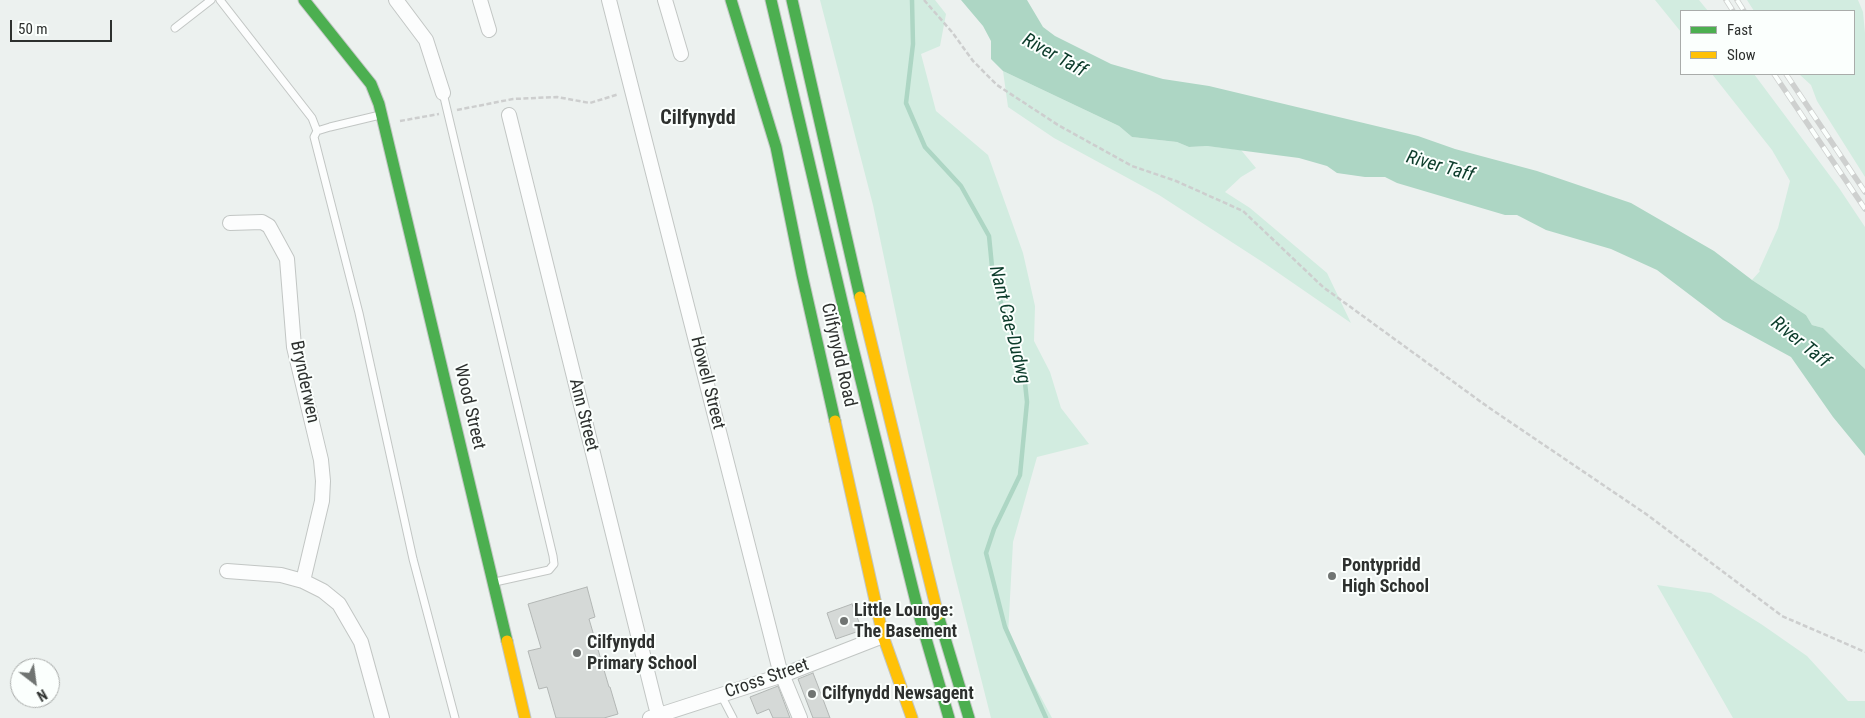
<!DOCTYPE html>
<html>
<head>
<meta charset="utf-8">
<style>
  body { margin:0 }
  #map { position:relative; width:1865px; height:718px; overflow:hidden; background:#ecf1ef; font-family:"Roboto Condensed",sans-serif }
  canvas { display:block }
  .legend { position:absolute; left:1680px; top:10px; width:175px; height:65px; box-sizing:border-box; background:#fbfffd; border:1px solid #a9acaa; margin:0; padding:6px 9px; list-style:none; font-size:15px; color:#2d302e }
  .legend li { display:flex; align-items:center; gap:10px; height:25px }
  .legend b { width:25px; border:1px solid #a9acaa }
  .north { position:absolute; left:10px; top:658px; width:50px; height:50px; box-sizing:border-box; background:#fbfffd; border:1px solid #a9acaa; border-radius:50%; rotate:150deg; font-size:14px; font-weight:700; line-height:20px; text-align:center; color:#2d302e }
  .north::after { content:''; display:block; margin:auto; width:18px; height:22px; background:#707472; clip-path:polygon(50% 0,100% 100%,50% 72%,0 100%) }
  .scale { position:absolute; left:10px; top:20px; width:102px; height:22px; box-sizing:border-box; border:2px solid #2d302e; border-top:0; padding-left:6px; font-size:15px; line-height:18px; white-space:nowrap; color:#2d302e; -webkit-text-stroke:4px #fbfffd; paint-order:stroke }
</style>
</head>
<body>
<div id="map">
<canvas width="1865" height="718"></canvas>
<ul class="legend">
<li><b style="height:6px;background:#4caf50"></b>Fast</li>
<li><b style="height:6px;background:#ffc107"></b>Slow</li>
</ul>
<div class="north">N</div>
<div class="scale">50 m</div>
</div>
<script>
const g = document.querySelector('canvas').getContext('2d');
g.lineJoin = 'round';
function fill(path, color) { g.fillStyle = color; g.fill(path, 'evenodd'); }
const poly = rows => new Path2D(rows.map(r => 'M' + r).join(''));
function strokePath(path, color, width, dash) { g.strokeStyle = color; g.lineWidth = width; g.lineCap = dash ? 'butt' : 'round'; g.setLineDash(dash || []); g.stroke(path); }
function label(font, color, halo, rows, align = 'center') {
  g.font = font + ' "Roboto Condensed",sans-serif'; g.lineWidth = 4; g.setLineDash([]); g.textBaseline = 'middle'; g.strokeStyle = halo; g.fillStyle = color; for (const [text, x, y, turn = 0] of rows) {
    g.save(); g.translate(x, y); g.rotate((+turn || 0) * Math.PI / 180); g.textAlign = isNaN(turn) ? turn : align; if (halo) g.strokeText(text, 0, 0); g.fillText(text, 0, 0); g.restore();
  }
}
const green = poly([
  [820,0,935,0,946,14,940,46,921,54,936,111,988,155,1023,253,1035,306,1034,341,1050,372,1061,408,1089,444,1037,457,1013,542,1008,635,1052,718,991,718,952,564,908,372,873,205],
  [1655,0,1699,0,1708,11,1681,11,1681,32],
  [1747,0,1858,0,1863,12,1865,33,1865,177,1817,101,1811,85,1799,74,1854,74,1854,11,1754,11],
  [1003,71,1119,126,1132,137,1177,142,1189,147,1207,146,1241,150,1256,168,1241,177,1225,192,1250,208,1327,273,1351,323,1264,263,1159,195,1054,138,1008,107],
  [1712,74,1754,74,1839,188,1865,227,1865,369,1823,328,1812,325,1806,315,1752,280,1760,271,1759,270,1778,228,1790,181,1772,150],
  [1657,585,1711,593,1761,624,1807,656,1848,701,1865,701,1865,718,1733,718]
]);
const water = poly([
  [961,0,1027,0,1043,27,1055,36,1111,64,1163,79,1209,86,1418,136,1455,149,1537,171,1631,203,1714,251,1752,280,1806,315,1812,325,1823,328,1865,369,1865,456,1833,417,1791,357,1723,320,1657,270,1611,249,1546,230,1517,215,1505,215,1397,183,1385,177,1365,177,1337,173,1327,166,1299,158,1207,146,1189,147,1177,142,1132,137,1119,126,1003,71,991,59,991,41,983,26]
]);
const stream = poly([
  [912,0,913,44,906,103,925,147,961,186,989,236,993,277,1002,306,1015,340,1024,373,1027,402,1020,475,994,529,986,553,1005,627,1046,718]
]);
const building = poly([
  [587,587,595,617,589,619,609,687,610,687,618,714,604,718,556,718,547,687,539,689,528,651,541,648,528,604,587,587],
  [852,604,862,630,836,639,827,613,852,604],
  [813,673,818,686,830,718,813,718,798,679,813,673],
  [778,686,790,718,773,718,769,709,757,714,750,697,778,686]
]);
const path = poly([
  [924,0,952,32,973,61,997,85,1058,125,1132,166,1176,181,1243,211,1323,287,1488,407,1646,514,1782,616,1865,652],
  [457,110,513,99,557,97,590,103,619,94],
  [400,121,439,114]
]);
const lane = poly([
  [220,0,312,118,317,131],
  [175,28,211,0],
  [443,93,553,556,554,564,549,570,495,582],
  [380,115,330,127,317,131,314,137,359,313,413,559,455,718],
  [721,695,733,718]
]);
const street = poly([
  [396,0,426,40,443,93],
  [480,0,489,30],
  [609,0,779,667,800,718],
  [665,0,681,54],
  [509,115,656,707,661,718],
  [230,223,262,222,269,226,287,259,294,347,321,460,323,481,322,501,303,581],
  [227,571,281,575,303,581,323,591,339,604,361,642,382,718],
  [650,718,783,675,883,636]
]);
const fast = poly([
  [304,0,371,84,379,104,507,641],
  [731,0,776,147,802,275,835,421],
  [771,0,851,340,920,618,949,718],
  [792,0,860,297],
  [938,615,969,718]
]);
const slow = poly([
  [860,297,938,615],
  [835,421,883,636,912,718],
  [507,641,525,718]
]);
const rail = poly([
  [1726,0,1733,11],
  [1737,0,1744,11],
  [1774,74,1865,209],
  [1786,74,1865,192]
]);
const markers = [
  [1332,576,5,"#707472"],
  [844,621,5,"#707472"],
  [577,653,5,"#707472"],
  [812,694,5,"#707472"]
];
const streetNames = [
  ["Cilfynydd Road",838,355,77],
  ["Brynderwen",304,382,78],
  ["Howell Street",707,383,76],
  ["Wood Street",469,407,77],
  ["Ann Street",583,415,76],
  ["Cross Street",767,679,-19]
];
const poiNames = [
  ["Pontypridd",1342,566],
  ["High School",1342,587],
  ["Little Lounge:",854,611],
  ["The Basement",854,632],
  ["Cilfynydd",587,643],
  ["Primary School",587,664],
  ["Cilfynydd Newsagent",822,694]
];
const waterNames = [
  ["River Taff",1054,56,29],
  ["River Taff",1440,167,16],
  ["Nant Cae-Dudwg",1009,325,76],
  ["River Taff",1800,343,39]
];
const quarterNames = [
  ["Cilfynydd",698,119]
];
fill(green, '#d2ece0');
fill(water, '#add6c4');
strokePath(stream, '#add6c4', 4.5);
fill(building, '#d5d9d7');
strokePath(building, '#b2b6b4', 1);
strokePath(lane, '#c2c6c4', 9);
strokePath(street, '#c2c6c4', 16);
strokePath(fast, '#c2c6c4', 13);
strokePath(slow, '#c2c6c4', 13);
strokePath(path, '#cdcece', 2.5, [5, 2.5]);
strokePath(lane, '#fcfdfd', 7);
strokePath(street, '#fcfdfd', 14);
strokePath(fast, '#4caf50', 11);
strokePath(slow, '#ffc107', 11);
strokePath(rail, '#ced0cf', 5.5);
strokePath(rail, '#fbfffd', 4, [11]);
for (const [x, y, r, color] of markers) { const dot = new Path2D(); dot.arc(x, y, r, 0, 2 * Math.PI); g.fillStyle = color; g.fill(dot); strokePath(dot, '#fbfffd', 2); }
label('18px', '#2d302e', '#fbfffd', streetNames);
label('bold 18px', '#2d302e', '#fbfffd', poiNames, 'left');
label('italic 19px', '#0b3b2a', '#fbfffd', waterNames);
label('bold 20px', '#2d302e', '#fbfffd', quarterNames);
</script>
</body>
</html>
